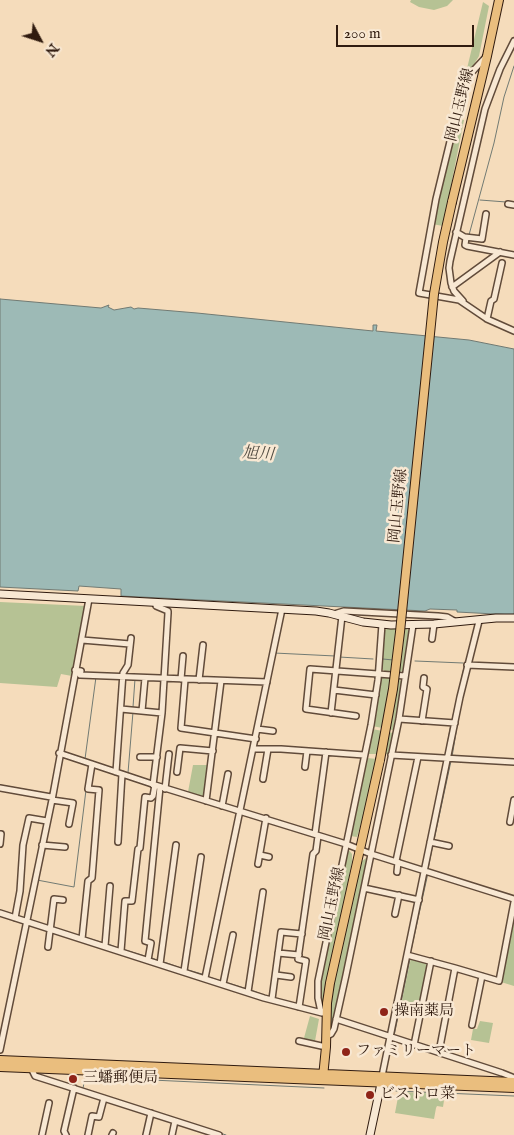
<!DOCTYPE html>
<html>
<head>
<meta charset="utf-8">
<style>
  body { margin:0 }
  #map { position:relative; width:514px; height:1135px; overflow:hidden; background:#f5dcbb; font-family:"IM FELL English",serif }
  canvas { display:block }
  .north { position:absolute; left:15px; top:15px; width:50px; height:50px; -webkit-text-stroke:4px #f8e8d3; paint-order:stroke; rotate:130deg; font-size:14px; font-weight:700; line-height:20px; text-align:center; color:#301b0f }
  .north::after { content:''; display:block; margin:auto; width:18px; height:22px; background:#301b0f; clip-path:polygon(50% 0,100% 100%,50% 72%,0 100%) }
  .scale { position:absolute; left:336px; top:25px; width:138px; height:22px; box-sizing:border-box; border:2px solid #301b0f; border-top:0; padding-left:6px; font-size:15px; line-height:18px; white-space:nowrap; color:#301b0f; -webkit-text-stroke:4px #f8e8d3; paint-order:stroke }
</style>
</head>
<body>
<div id="map">
<canvas width="514" height="1135"></canvas>
<div class="north">N</div>
<div class="scale">200 m</div>
</div>
<script>
const g = document.querySelector('canvas').getContext('2d');
g.lineJoin = 'round';
function fill(path, color) { g.fillStyle = color; g.fill(path, 'evenodd'); }
const poly = rows => new Path2D(rows.map(r => 'M' + r).join(''));
function strokePath(path, color, width, dash) { g.strokeStyle = color; g.lineWidth = width; g.lineCap = dash ? 'butt' : 'round'; g.setLineDash(dash || []); g.stroke(path); }
function label(font, color, halo, rows, align = 'center') {
  g.font = font + ' "IM FELL English","Noto Serif JP",serif'; g.lineWidth = 5; g.setLineDash([]); g.textBaseline = 'middle'; g.strokeStyle = halo; g.fillStyle = color; for (const [text, x, y, turn = 0] of rows) {
    g.save(); g.translate(x, y); g.rotate((+turn || 0) * Math.PI / 180); g.textAlign = isNaN(turn) ? turn : align; if (halo) g.strokeText(text, 0, 0); g.fillText(text, 0, 0); g.restore();
  }
}
const green = poly([
  [411,0,453,0,447,6,434,10,419,7,410,2],
  [483,2,489,6,479,56,464,81],
  [459,119,464,120,443,226,432,224],
  [0,602,86,606,72,676,61,674,57,687,0,683],
  [388,628,407,629,410,632,405,668,401,672,386,672,382,669,384,631],
  [383,677,399,679,402,682,393,730,372,726,380,681],
  [372,729,393,733,389,754,366,754],
  [367,758,377,759,371,790,357,837,350,836],
  [193,765,209,765,205,798,188,792],
  [348,849,352,854,352,862,323,1006,321,1004,319,990,319,980],
  [366,858,368,859,339,998,331,1031,330,1031,332,989,351,901,361,862],
  [514,915,514,986,501,982],
  [411,958,428,962,418,1009,401,1005],
  [310,1016,319,1019,315,1041,305,1040,304,1038],
  [480,1021,493,1023,489,1043,471,1040,473,1029,477,1029],
  [399,1092,445,1094,443,1107,437,1106,436,1108,434,1119,395,1113]
]);
const water = poly([
  [0,299,101,308,109,305,108,307,114,310,131,307,134,309,138,308,197,313,373,331,373,325,377,325,376,331,469,340,514,349,514,615,457,612,457,610,430,609,425,611,121,596,121,589,79,586,78,591,0,587,0,299]
]);
const stream = poly([
  [480,200,506,202],
  [469,235,494,143,504,97,514,66],
  [274,653,335,656],
  [339,657,373,659],
  [383,659,393,660],
  [415,661,463,663],
  [133,707,135,679],
  [70,715,78,675],
  [452,720,465,663],
  [445,757,451,724],
  [452,757,459,714],
  [85,759,96,677],
  [128,773,133,712],
  [88,776,89,765],
  [0,785,51,794],
  [45,820,49,799],
  [42,837,45,824],
  [434,840,451,761],
  [428,869,433,844],
  [37,880,74,887,86,790],
  [0,910,13,914],
  [17,916,24,918],
  [31,920,49,926],
  [53,927,80,936],
  [84,937,104,943],
  [108,944,118,948],
  [122,949,145,956],
  [410,955,428,873],
  [152,958,157,960],
  [164,962,181,968],
  [188,970,202,974],
  [209,977,221,981],
  [225,982,247,989],
  [251,990,264,995],
  [388,1033,411,922],
  [394,1036,410,959],
  [65,1083,109,1097],
  [83,1088,85,1078,87,1077,324,1088],
  [396,1091,514,1096],
  [220,1133,226,1135]
]);
const street = poly([
  [485,58,471,73,464,84,436,199,419,293,459,300,487,319,514,331],
  [508,204,514,205],
  [456,232,466,238,465,245,467,246,514,255],
  [465,237,482,239,486,214],
  [452,287,500,252],
  [463,301,454,291,451,283,449,268,450,261,485,109,500,69,514,41],
  [487,319,491,301,494,299,502,263],
  [334,614,344,611,438,616,447,617,454,621],
  [432,639,434,624],
  [82,640,130,644],
  [467,665,514,667],
  [75,670,81,671,80,675,267,682],
  [181,679,183,656],
  [185,680,181,728,256,739],
  [199,680,203,645],
  [334,690,376,695],
  [121,709,162,713,168,613,168,611,156,606,156,602],
  [142,711,145,678],
  [331,713,342,616],
  [356,716,306,709,310,669,405,676],
  [399,719,455,723],
  [422,721,427,689,423,687,424,678],
  [257,729,273,731],
  [254,749,281,749,364,755],
  [59,753,155,785,346,844,371,854,514,899],
  [391,755,514,762],
  [140,757,157,757],
  [305,767,307,751],
  [116,772,123,673,128,665,131,638],
  [177,772,180,748,213,751],
  [263,779,268,749],
  [153,785,162,713],
  [0,788,51,797],
  [165,789,169,754],
  [52,800,73,803,69,824],
  [206,801,221,681],
  [222,806,228,774],
  [510,822,514,800],
  [315,834,326,752],
  [118,842,122,774],
  [430,842,449,846],
  [0,844,1,834],
  [42,845,65,847],
  [260,855,269,857],
  [396,861,418,757],
  [258,864,266,818],
  [397,872,398,862],
  [364,888,419,900],
  [0,913,264,998,322,1013],
  [395,914,399,895],
  [15,918,20,891,23,845,29,818,47,821],
  [82,939,88,881,92,878,99,790,88,789,92,764],
  [105,946,110,886],
  [48,947,54,899,63,900],
  [121,951,125,901,132,901,138,849,140,848,145,797,151,798,153,796,155,785],
  [278,953,299,955],
  [407,955,455,968,439,1052],
  [148,960,151,943,145,941,160,787],
  [160,964,176,845],
  [455,968,499,981,514,902],
  [184,971,201,857],
  [276,975,291,977],
  [205,978,282,609],
  [223,984,233,935],
  [248,992,263,892],
  [272,999,281,932,302,934],
  [299,1007,306,961,298,959,313,854,316,851,318,836],
  [321,1012,318,998,318,981,371,725,378,680,382,624],
  [336,1019,502,1073,512,1077,514,1080],
  [472,1025,482,976],
  [327,1036,331,1034,334,1029,346,975,399,719,413,625],
  [299,1041,326,1047],
  [414,1045,431,961],
  [0,1050,52,800,89,599],
  [31,1068,35,1076,219,1135],
  [382,1076,460,697,479,621],
  [42,1135,49,1103],
  [66,1135,64,1131,74,1088],
  [88,1135,92,1116,99,1117,104,1098],
  [112,1135,113,1133],
  [146,1135,151,1113],
  [172,1135,175,1121]
]);
const secondary = poly([
  [0,594,316,611,329,613,363,622,391,625,434,624,496,618,514,618],
  [370,1135,382,1079]
]);
const primary = poly([
  [452,202,487,56,499,0],
  [0,1060,514,1082],
  [0,1067,514,1088],
  [323,1077,326,1047,327,1003,330,983,380,760]
]);
const primaryBridge = poly([
  [380,760,393,689,400,632,434,294,443,242,452,202]
]);
const markers = [
  [384,1012,5,"#8f2418"],
  [346,1052,5,"#8f2418"],
  [73,1079,5,"#8f2418"],
  [370,1095,5,"#8f2418"]
];
const streetNames = [
  ["岡山玉野線",461,105,-76],
  ["岡山玉野線",399,506,-84],
  ["岡山玉野線",333,904,-78]
];
const poiNames = [
  ["操南薬局",394,1012],
  ["ファミリーマート",356,1052],
  ["三蟠郵便局",83,1079],
  ["ビストロ菜",380,1095]
];
const waterNames = [
  ["旭川",258,455,4]
];
fill(green, '#b6c294');
fill(water, '#9dbab6');
strokePath(water, '#717a73', 1);
strokePath(stream, '#717a73', 1);
strokePath(street, '#614b3a', 8);
strokePath(secondary, '#301b0f', 9);
strokePath(primary, '#301b0f', 10);
strokePath(street, '#f8e8d3', 5);
strokePath(secondary, '#f8e8d3', 7);
strokePath(primary, '#eabe7e', 8);
strokePath(primaryBridge, '#301b0f', 10, []);
strokePath(primaryBridge, '#eabe7e', 8);
for (const [x, y, r, color] of markers) { const dot = new Path2D(); dot.arc(x, y, r, 0, 2 * Math.PI); g.fillStyle = color; g.fill(dot); strokePath(dot, '#f8e8d3', 2); }
label('15px', '#301b0f', '#f8e8d3', streetNames);
label('15px', '#301b0f', '#f8e8d3', poiNames, 'left');
label('italic 16px', '#514b41', '#f8e8d3', waterNames);
</script>
</body>
</html>
